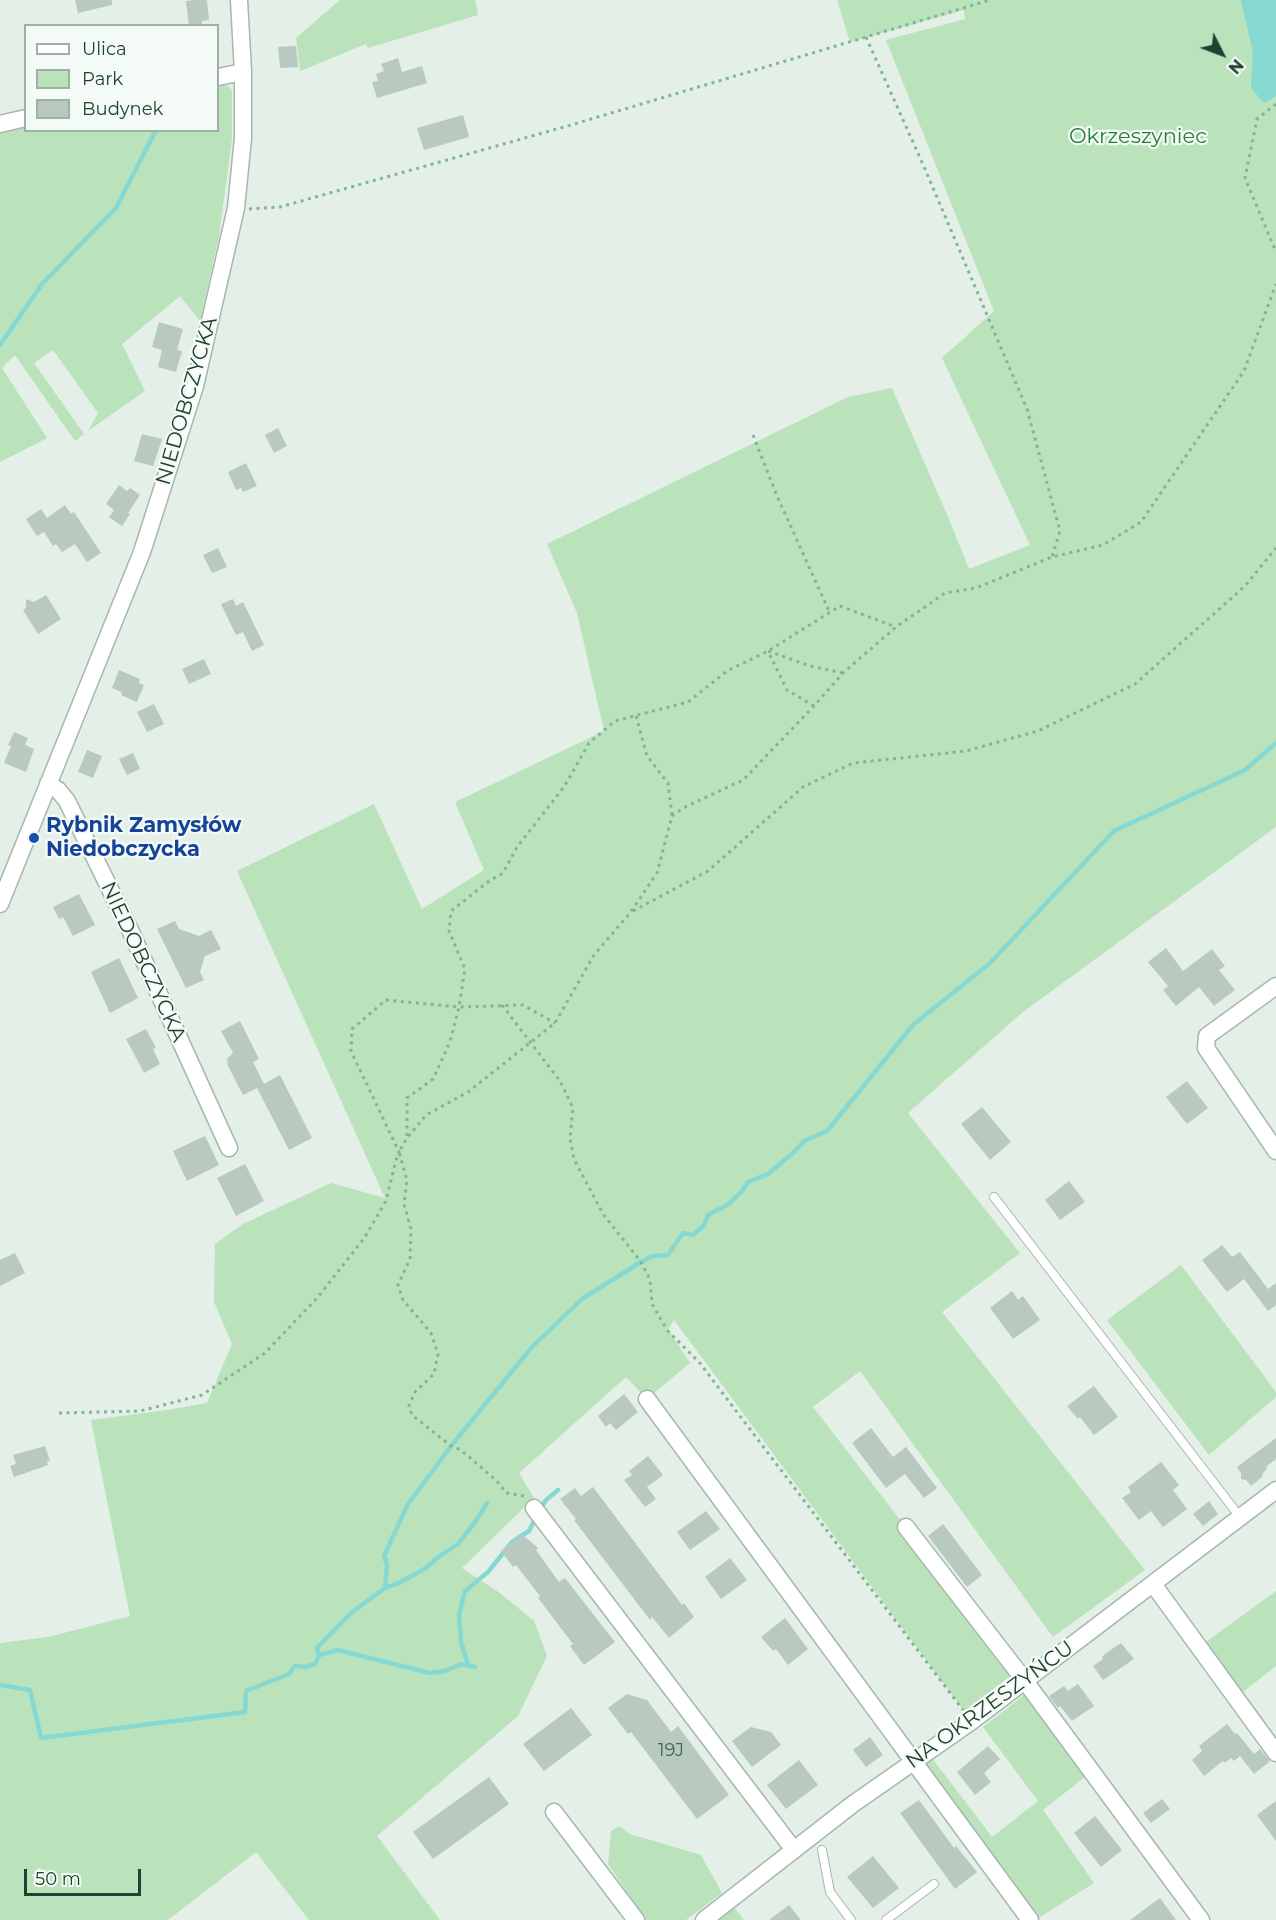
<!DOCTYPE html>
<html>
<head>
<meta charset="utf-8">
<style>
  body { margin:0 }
  #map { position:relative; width:1276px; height:1920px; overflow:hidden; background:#e3efe7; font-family:Montserrat,sans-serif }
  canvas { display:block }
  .legend { position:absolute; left:24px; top:24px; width:195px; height:108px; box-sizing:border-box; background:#f4faf6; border:2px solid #9fb0a7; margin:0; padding:8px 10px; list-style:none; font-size:18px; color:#204231 }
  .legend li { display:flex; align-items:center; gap:12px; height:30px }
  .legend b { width:30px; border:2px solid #9fb0a7 }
  .north { position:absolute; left:1192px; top:24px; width:60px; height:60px; -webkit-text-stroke:4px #f4faf6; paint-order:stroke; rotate:132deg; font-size:16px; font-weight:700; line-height:24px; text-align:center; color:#204231 }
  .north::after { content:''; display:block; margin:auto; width:21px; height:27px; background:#204231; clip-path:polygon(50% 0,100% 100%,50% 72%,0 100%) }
  .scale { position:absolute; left:24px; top:1869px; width:117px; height:27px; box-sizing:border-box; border:3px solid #204231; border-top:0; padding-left:8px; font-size:18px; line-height:21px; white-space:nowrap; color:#204231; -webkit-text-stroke:4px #f4faf6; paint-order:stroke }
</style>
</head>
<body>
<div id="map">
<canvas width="1276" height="1920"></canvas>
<ul class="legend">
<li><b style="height:8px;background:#fff"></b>Ulica</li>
<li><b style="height:16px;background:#bae2bb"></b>Park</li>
<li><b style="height:16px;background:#b8cabf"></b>Budynek</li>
</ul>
<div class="north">N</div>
<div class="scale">50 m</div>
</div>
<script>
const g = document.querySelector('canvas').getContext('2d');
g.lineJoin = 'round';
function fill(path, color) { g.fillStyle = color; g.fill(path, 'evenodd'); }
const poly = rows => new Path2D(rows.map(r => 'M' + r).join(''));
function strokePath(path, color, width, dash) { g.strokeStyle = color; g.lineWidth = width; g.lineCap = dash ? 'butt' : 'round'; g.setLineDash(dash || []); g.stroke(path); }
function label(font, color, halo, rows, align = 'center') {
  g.font = font + ' Montserrat,sans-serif'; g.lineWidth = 4.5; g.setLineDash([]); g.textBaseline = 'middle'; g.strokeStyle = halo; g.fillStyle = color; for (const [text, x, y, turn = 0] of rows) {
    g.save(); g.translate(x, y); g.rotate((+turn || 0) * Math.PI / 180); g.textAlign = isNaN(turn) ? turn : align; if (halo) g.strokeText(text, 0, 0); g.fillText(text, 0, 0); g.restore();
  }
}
const green = poly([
  [340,0,475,0,478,15,368,48,366,44,300,71,296,38],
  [837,0,1276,0,1276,827,1023,1012,908,1113,1020,1253,942,1312,1145,1570,1053,1637,860,1371,813,1407,1017,1671,964,1711,674,1320,668,1329,690,1363,647,1399,626,1377,519,1473,534,1498,462,1568,500,1593,534,1621,547,1656,518,1716,377,1836,440,1920,309,1920,256,1852,168,1920,0,1920,0,1643,48,1637,130,1616,91,1420,167,1410,207,1403,232,1344,214,1302,215,1244,243,1224,331,1183,385,1198,237,871,374,804,422,909,484,870,455,802,604,731,577,613,547,544,848,397,892,388,948,517,969,569,1030,545,942,358,994,311,886,40,965,19,964,10,850,42],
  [218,82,228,86,232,90,232,139,219,236,200,321,180,296,122,344,145,391,88,431,98,413,53,350,34,363,84,434,75,441,15,355,2,368,47,438,0,462,0,131,25,126,26,130,218,130],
  [1181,1265,1276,1392,1276,1397,1209,1455,1107,1320],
  [1276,1591,1276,1666,1238,1696,1202,1645],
  [1024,1695,1085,1777,1043,1810,1094,1883,1037,1919,923,1764,932,1758,992,1837,1038,1801,983,1727],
  [619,1826,630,1834,701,1855,722,1893,686,1920,646,1920,608,1864,611,1831],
  [733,1906,744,1920,715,1920]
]);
const water = poly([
  [1241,0,1276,0,1276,96,1264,103,1251,88,1253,53]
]);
const stream = poly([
  [0,345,42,284,116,208,156,130],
  [540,1510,546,1500,558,1490],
  [385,1588,399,1583,426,1568,437,1558,458,1544,476,1521,487,1503],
  [319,1655,338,1650,430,1673,445,1671,461,1664,475,1667],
  [468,1665,461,1642,459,1615,465,1591,488,1572,512,1542,529,1531,536,1517],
  [0,1685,30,1690,41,1738,245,1712,246,1691,289,1674,295,1666,305,1667,315,1664,319,1655,317,1648,351,1613,385,1588,387,1565,384,1556,408,1504,451,1446,532,1347,582,1299,641,1262,653,1256,668,1255,683,1233,693,1235,704,1225,708,1215,729,1204,743,1190,748,1182,768,1174,794,1152,804,1141,827,1131,913,1025,990,963,1114,831,1245,770,1276,743]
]);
const building = poly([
  [75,0,112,0,112,5,78,13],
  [195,0,207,0,209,20,202,21,202,26,189,26,186,1],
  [296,46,298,67,280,68,278,47],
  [398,58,402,72,422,66,427,83,377,98,372,82,378,81,376,74,384,71,381,64],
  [463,115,469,137,424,150,417,128],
  [159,322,183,329,177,350,182,351,176,372,158,367,162,350,152,347],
  [278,428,287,446,274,453,265,435],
  [142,434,162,439,153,466,134,461],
  [246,463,257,486,243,492,241,488,236,490,228,472],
  [119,485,127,491,130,488,140,495,128,513,130,514,122,526,109,517,114,510,106,504],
  [65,505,71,514,74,512,101,553,87,562,75,544,62,552,56,544,53,546,44,532,37,536,26,519,41,509,47,518],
  [218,548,227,567,212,573,203,555],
  [46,595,61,619,38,634,23,610,26,608,26,599,34,602],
  [233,599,236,606,243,602,264,645,252,651,243,632,236,635,221,604],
  [204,659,211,674,189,684,182,669],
  [119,670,140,679,139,683,144,685,137,702,121,695,122,692,112,688],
  [154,704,164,724,147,732,137,712],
  [14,732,28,738,25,745,34,749,26,772,4,763,11,746,8,745],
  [87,750,102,756,93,778,78,772],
  [133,753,140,769,127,775,119,759],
  [79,894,95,925,73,936,63,917,59,919,53,907],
  [175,921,179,929,199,936,211,930,221,949,205,956,200,972,204,980,186,988,157,929],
  [1166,948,1183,971,1212,949,1225,966,1219,970,1235,990,1214,1006,1199,987,1176,1006,1163,990,1168,986,1148,962],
  [119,958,138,998,110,1013,91,972],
  [240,1021,259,1059,253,1062,264,1084,280,1075,312,1138,289,1150,257,1088,243,1095,228,1066,227,1059,233,1053,221,1031],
  [146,1029,156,1048,153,1049,160,1064,144,1073,126,1039],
  [1187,1081,1208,1108,1187,1124,1166,1097],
  [982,1107,1011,1142,990,1160,961,1124],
  [205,1136,219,1165,187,1181,173,1151],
  [245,1164,264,1201,236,1216,217,1178],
  [1069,1181,1085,1202,1060,1220,1045,1200],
  [1222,1245,1232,1257,1240,1252,1268,1289,1276,1283,1276,1305,1268,1311,1244,1279,1227,1292,1202,1260],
  [15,1253,25,1273,0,1286,0,1260],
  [1012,1291,1018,1300,1023,1296,1040,1320,1013,1339,990,1308],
  [1094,1386,1118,1417,1094,1435,1080,1417,1078,1419,1067,1406],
  [624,1394,638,1412,616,1430,610,1423,606,1427,598,1416],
  [871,1428,893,1457,906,1447,937,1488,924,1498,905,1474,886,1488,852,1443],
  [1276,1438,1276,1459,1266,1467,1267,1469,1263,1473,1262,1477,1251,1486,1246,1480,1241,1479,1241,1473,1237,1467],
  [45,1446,50,1461,47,1461,48,1465,14,1477,10,1466,16,1464,13,1455],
  [648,1456,663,1475,647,1487,656,1499,645,1507,624,1480,632,1475,629,1471],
  [1161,1462,1179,1485,1173,1490,1187,1509,1163,1527,1151,1511,1139,1520,1122,1498,1131,1492,1128,1487],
  [593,1487,682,1605,684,1603,694,1617,669,1638,652,1617,650,1620,574,1520,576,1519,560,1499,575,1488,581,1496],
  [1209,1501,1218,1514,1203,1526,1193,1514],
  [706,1511,720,1529,690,1550,677,1532],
  [943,1524,982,1575,967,1587,928,1536],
  [523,1535,538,1548,536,1550,559,1582,565,1578,615,1642,584,1665,570,1646,573,1644,538,1598,540,1596,516,1565,513,1567,501,1551],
  [730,1558,747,1580,721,1599,705,1577],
  [785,1618,808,1649,788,1665,776,1649,773,1651,761,1637],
  [1121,1643,1134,1659,1103,1680,1093,1666,1103,1659,1102,1657,1106,1653],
  [1078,1684,1094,1706,1072,1721,1060,1706,1058,1708,1049,1696,1064,1686,1068,1691],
  [627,1694,647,1700,671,1732,678,1726,729,1795,697,1819,631,1732,628,1734,608,1708],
  [571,1708,592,1735,544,1771,523,1744],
  [1227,1724,1235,1734,1237,1733,1254,1754,1260,1749,1270,1761,1254,1774,1240,1756,1234,1761,1231,1758,1224,1763,1223,1761,1204,1776,1192,1760,1202,1751,1199,1746],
  [751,1727,771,1732,781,1745,752,1767,732,1741],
  [870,1737,883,1755,866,1767,853,1750],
  [988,1746,1000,1759,984,1773,991,1782,975,1795,957,1772],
  [799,1760,818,1785,786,1809,767,1785],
  [489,1777,509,1804,433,1859,413,1832],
  [1162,1799,1170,1809,1151,1823,1143,1813],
  [919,1800,954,1848,956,1846,977,1872,955,1889,900,1813],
  [1276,1801,1276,1841,1257,1815],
  [1095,1816,1122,1850,1101,1867,1074,1833],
  [873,1856,899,1888,873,1908,847,1877],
  [1160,1898,1176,1920,1130,1920],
  [789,1905,801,1920,769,1920]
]);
const path = poly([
  [866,37,925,169,1027,409,1060,531,1052,557],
  [1276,104,1257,119,1245,178,1276,252],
  [249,209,280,207,571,125,990,0],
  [753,435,777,496,829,611],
  [814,706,787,690,768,651,810,666,843,673],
  [636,716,647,756,668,783,672,816],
  [633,911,708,871,803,787,853,763,966,751,1038,731,1135,684,1245,586,1276,548],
  [502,1005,560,1081,573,1108,570,1139,574,1159,603,1214,641,1262,650,1280,652,1304,667,1330,699,1362,963,1710],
  [407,1136,407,1098,433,1079,450,1042,459,1007,465,969,449,931,451,911,489,881,503,873,517,847,564,787,589,743,615,721,688,702,727,671,768,651,840,606,896,627],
  [59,1413,140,1411,202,1395,265,1353,318,1297,365,1237,386,1201,396,1160,399,1152,351,1051,352,1029,386,1000,459,1007,523,1005,555,1023],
  [524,1496,506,1493,497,1481,461,1450,451,1446,412,1415,409,1406,415,1392,434,1374,438,1354,431,1333,403,1300,398,1285,410,1259,411,1229,404,1204,407,1180,399,1152,407,1138,426,1115,468,1092,555,1023,594,955,630,913,657,873,672,816,685,807,743,780,814,706,843,673,896,627,945,593,976,588,1052,557,1103,545,1141,522,1244,371,1276,284]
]);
const lane = poly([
  [994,1197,1240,1517],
  [822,1850,830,1892,851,1920],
  [886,1920,934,1884]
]);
const street = poly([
  [218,77,243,72],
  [0,124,26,118],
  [48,784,58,790,67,801,130,930,229,1148],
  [0,904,142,552,195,386,236,208,243,138,243,72,239,0],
  [1276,986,1207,1036,1206,1048,1276,1151],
  [647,1399,1030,1920],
  [534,1508,794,1850],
  [906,1527,1025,1681,1201,1920],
  [1153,1584,1276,1753],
  [554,1812,636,1920],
  [704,1920,853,1804,972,1721,1276,1490]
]);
const markers = [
  [34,838,6,"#1a4fb4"]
];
const numberNames = [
  ["19J",671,1751]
];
const parkNames = [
  ["Okrzeszyniec",1138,137]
];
const streetNames = [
  ["NIEDOBCZYCKA",187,401,-74],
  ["NIEDOBCZYCKA",143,962,65],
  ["NA OKRZESZYŃCU",990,1705,-36]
];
const transitNames = [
  ["Rybnik Zamysłów",46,826],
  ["Niedobczycka",46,850]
];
fill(green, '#bae2bb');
fill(water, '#85d9d2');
strokePath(stream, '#85d9d2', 4.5);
fill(building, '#b8cabf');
strokePath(lane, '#a5b8ad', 10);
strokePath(street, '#a5b8ad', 19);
strokePath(path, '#80b698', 3, [3, 4.5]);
strokePath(lane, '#fff', 8);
strokePath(street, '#fff', 16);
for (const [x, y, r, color] of markers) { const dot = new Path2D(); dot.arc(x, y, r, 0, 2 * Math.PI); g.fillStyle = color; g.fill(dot); strokePath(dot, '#f4faf6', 2); }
label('18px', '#466454', null, numberNames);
label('21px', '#267e32', '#f4faf6', parkNames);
label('21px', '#204231', '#f4faf6', streetNames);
label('bold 21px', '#164399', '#f4faf6', transitNames, 'left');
</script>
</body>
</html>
